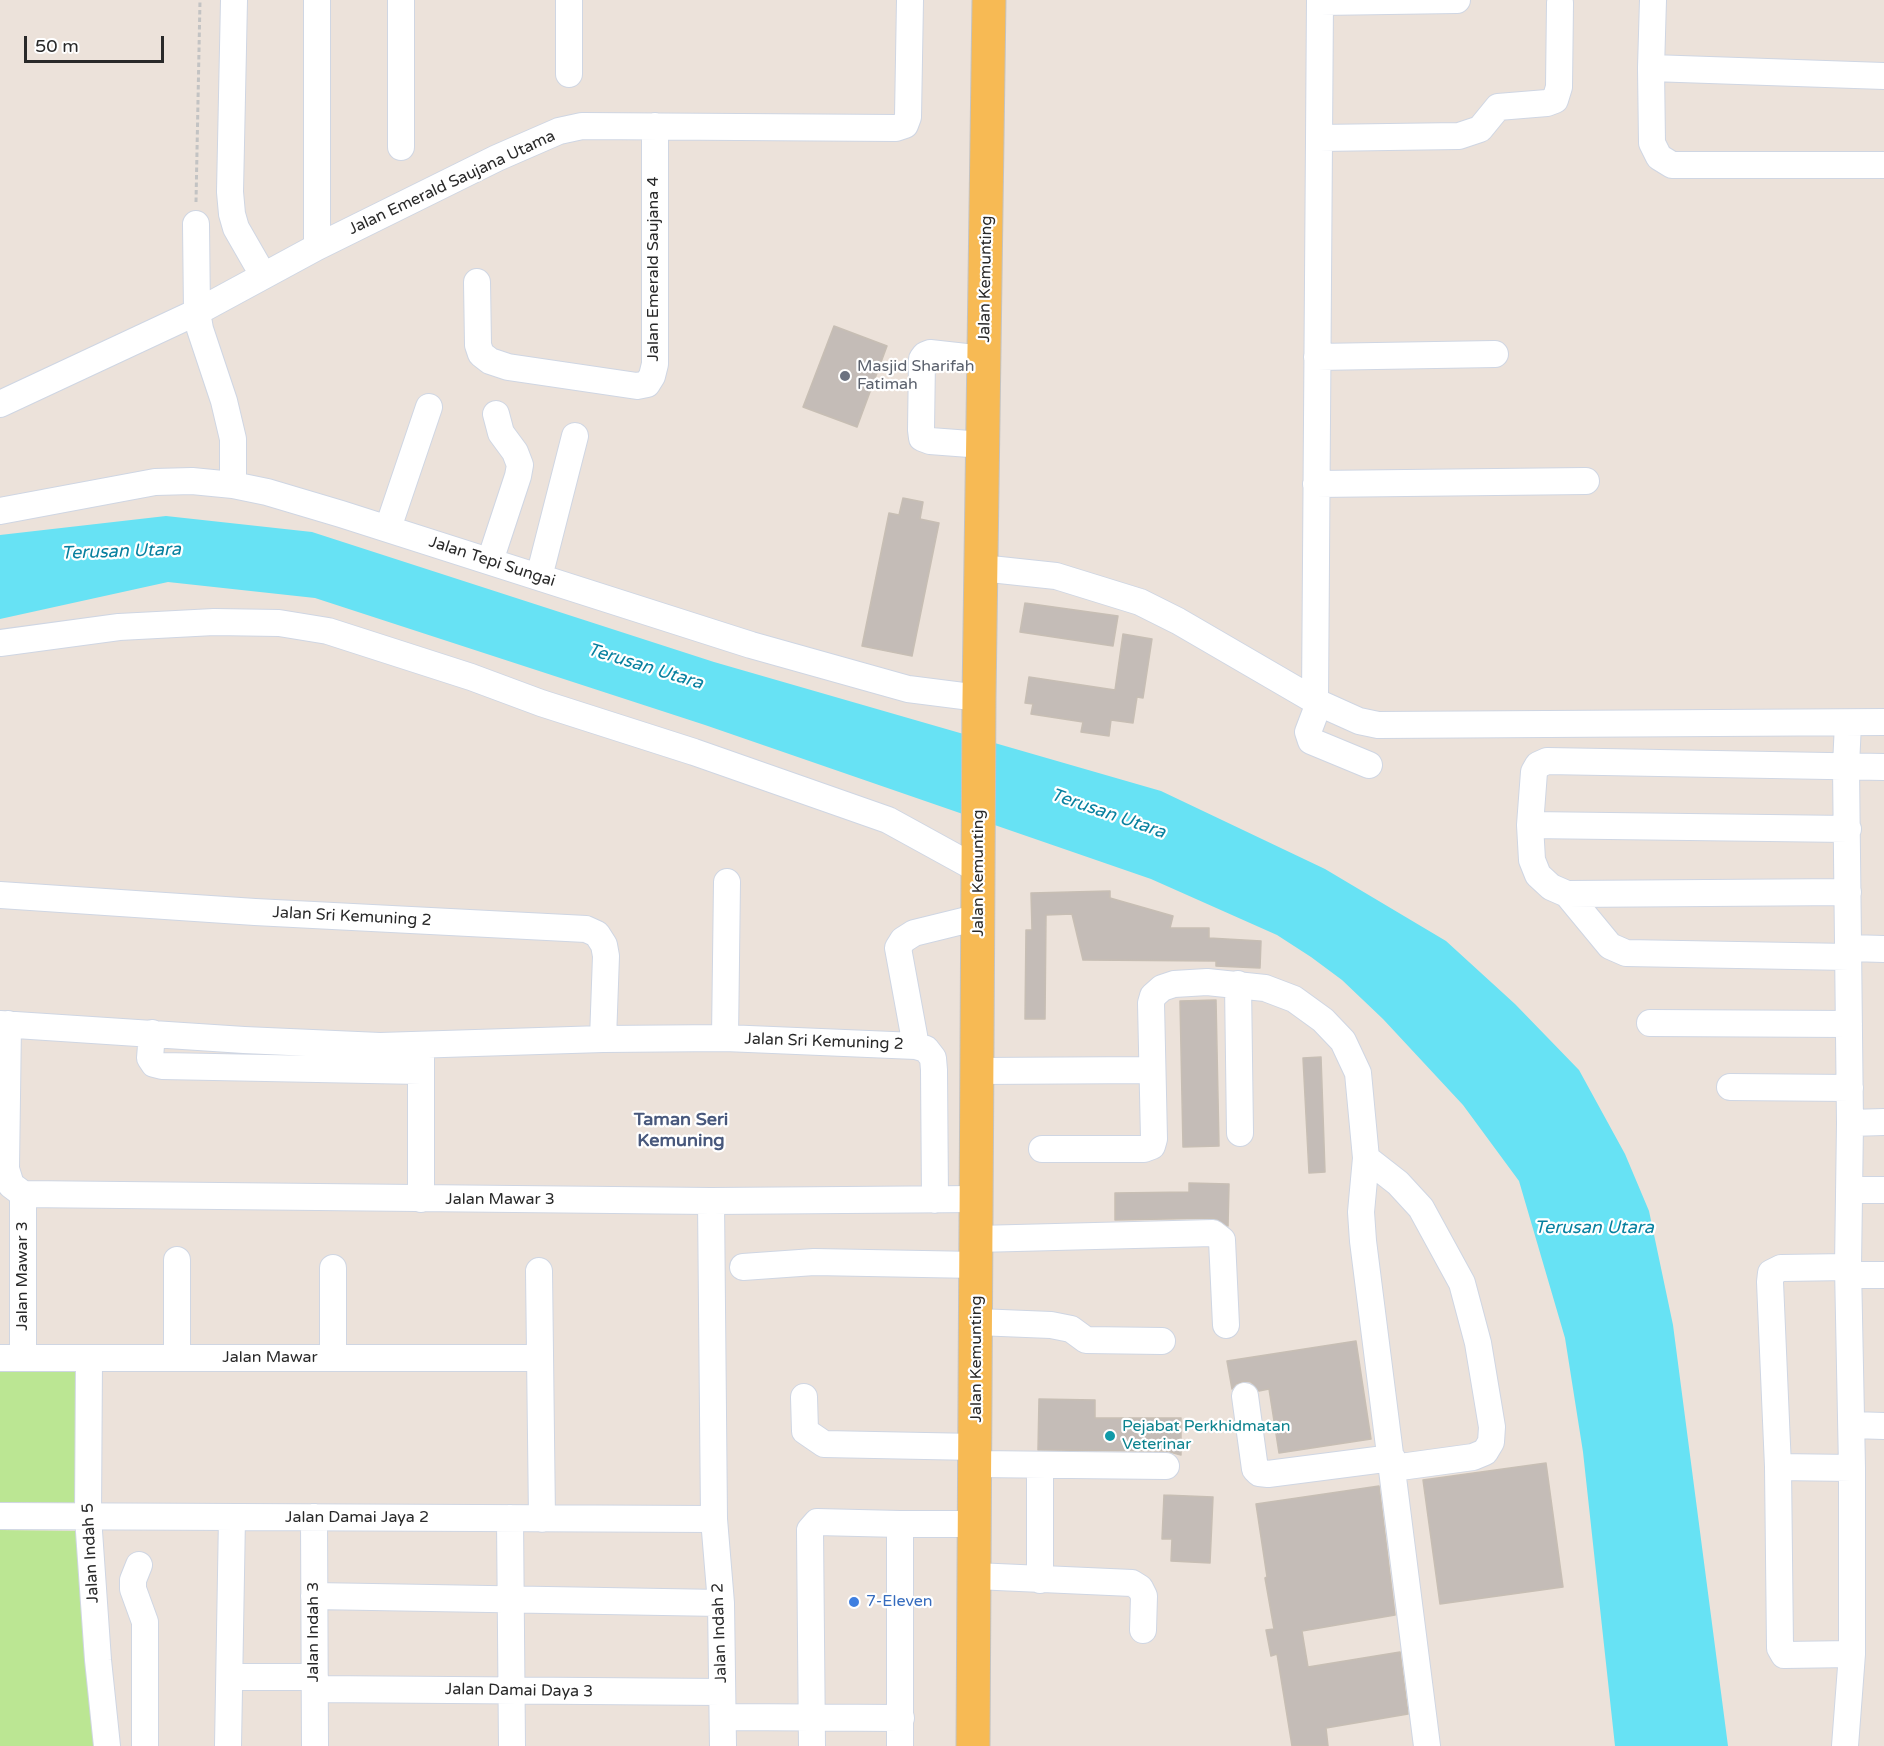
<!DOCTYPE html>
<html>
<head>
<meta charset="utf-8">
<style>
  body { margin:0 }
  #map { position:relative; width:1884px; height:1746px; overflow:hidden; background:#ece2da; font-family:"Varela Round",sans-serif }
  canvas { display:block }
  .scale { position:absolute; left:24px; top:36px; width:140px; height:27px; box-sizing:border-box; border:3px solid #292929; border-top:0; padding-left:8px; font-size:18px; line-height:21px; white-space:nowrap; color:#292929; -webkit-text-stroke:4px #fff; paint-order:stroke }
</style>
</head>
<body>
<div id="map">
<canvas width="1884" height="1746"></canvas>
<div class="scale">50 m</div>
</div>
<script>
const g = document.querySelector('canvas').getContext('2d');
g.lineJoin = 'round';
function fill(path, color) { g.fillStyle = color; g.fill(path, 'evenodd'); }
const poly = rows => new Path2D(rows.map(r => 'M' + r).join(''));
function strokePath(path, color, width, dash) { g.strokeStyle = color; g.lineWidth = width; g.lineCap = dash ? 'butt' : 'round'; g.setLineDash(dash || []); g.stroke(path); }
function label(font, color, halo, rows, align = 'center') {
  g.font = font + ' "Varela Round",sans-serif'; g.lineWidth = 4.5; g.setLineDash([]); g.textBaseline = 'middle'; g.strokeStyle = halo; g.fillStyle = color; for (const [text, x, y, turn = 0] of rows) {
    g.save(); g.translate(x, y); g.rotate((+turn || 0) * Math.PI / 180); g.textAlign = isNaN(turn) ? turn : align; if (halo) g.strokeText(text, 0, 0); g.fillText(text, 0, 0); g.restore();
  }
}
const green = poly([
  [0,1368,84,1368,83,1503,0,1502],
  [0,1530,79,1531,103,1746,0,1746]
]);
const water = poly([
  [166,516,312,532,714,662,1161,791,1325,869,1446,941,1515,1004,1579,1070,1625,1154,1649,1211,1673,1325,1728,1746,1615,1746,1583,1452,1565,1338,1519,1181,1463,1105,1383,1019,1342,980,1311,957,1277,935,1151,879,705,725,315,598,168,582,0,619,0,535]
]);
const building = poly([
  [834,326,887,346,857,427,803,407,834,326],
  [903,498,923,502,920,519,939,523,912,656,862,646,889,513,899,515,903,498],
  [1025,603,1118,616,1113,646,1020,632,1025,603],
  [1123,634,1152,639,1143,698,1137,697,1133,723,1111,720,1109,736,1081,732,1083,722,1031,714,1033,704,1025,703,1029,677,1115,690,1123,634],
  [1110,891,1110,898,1173,916,1170,928,1209,928,1209,938,1261,941,1260,968,1216,966,1216,961,1083,960,1072,914,1046,915,1045,1019,1025,1019,1026,930,1032,930,1031,893,1110,891],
  [1216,1000,1219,1146,1183,1147,1180,1001,1216,1000],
  [1321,1057,1325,1172,1309,1173,1303,1058,1321,1057],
  [1189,1183,1229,1184,1228,1226,1213,1218,1115,1220,1115,1193,1189,1192,1189,1183],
  [1356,1341,1371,1439,1279,1453,1269,1389,1259,1391,1251,1382,1244,1381,1236,1384,1232,1389,1227,1361,1356,1341],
  [1039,1399,1095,1400,1095,1418,1181,1418,1181,1455,1166,1451,1038,1450,1039,1399],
  [1546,1463,1563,1587,1440,1604,1423,1480,1546,1463],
  [1379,1486,1395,1615,1302,1631,1308,1667,1400,1652,1408,1714,1326,1728,1328,1746,1292,1746,1277,1654,1271,1656,1266,1630,1274,1629,1265,1578,1267,1577,1256,1504,1379,1486],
  [1164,1495,1213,1497,1210,1563,1171,1561,1172,1539,1162,1539,1164,1495]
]);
const path = poly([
  [196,202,200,0]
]);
const minor = poly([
  [234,0,230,192,232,214,236,228,263,275],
  [317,0,317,247],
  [401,0,401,147],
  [569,0,569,74],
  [1653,0,1651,68,1652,143,1659,157,1672,165,1884,165],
  [1320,2,1457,0],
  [1651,68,1884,76],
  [1319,138,1459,136,1480,129,1498,107,1547,103,1555,100,1559,87,1560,3],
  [196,224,197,312,200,329,224,401,233,439,233,485],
  [477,282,478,345,481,354,490,361,508,367,637,386,647,384,652,376,655,364,655,126],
  [1317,357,1495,354],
  [0,404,197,312,317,247,497,158,559,131,582,126,896,128,905,125,908,117,910,0],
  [983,445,930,441,922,438,921,430,922,359,925,355,930,353,984,359],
  [1316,484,1586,481],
  [0,511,155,482,192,481,233,485,267,492,341,514,751,645,908,689,979,698],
  [388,528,429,407],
  [490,561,518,476,520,465,515,452,501,433,496,414],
  [981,568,1056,576,1140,602,1178,621,1319,703,1359,721,1378,725,1884,722],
  [539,577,575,436],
  [0,643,119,627,214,622,279,623,328,631,471,677,541,703,694,752,888,820,979,870],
  [1315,701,1320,0],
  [1319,703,1308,732,1311,741,1369,765],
  [1530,825,1848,829],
  [1848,892,1567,894,1551,887,1538,875,1532,860,1530,825,1534,772,1538,765,1547,761,1884,767],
  [1567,894,1610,946,1626,953,1849,957],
  [0,895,255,912,586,929,597,934,604,945,606,956,603,1039],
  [1849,948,1884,949],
  [1238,984,1240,1133],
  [1650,1023,1849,1024],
  [0,1024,244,1040,380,1046,603,1039,725,1038,916,1046,926,1049,933,1058,934,1070,935,1200],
  [8,1024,6,1169,11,1185,23,1194,711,1201,978,1199],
  [152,1033,150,1058,154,1064,162,1066,421,1071],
  [725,1038,727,882],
  [916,1046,898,948,903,940,914,933,979,917],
  [978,1071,1152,1070],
  [1730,1087,1850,1088],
  [1850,1123,1884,1122],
  [1042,1149,1144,1149,1152,1146,1154,1139,1151,1003,1153,996,1162,988,1174,984,1207,982,1265,988,1294,999,1323,1020,1343,1041,1358,1073,1366,1158,1361,1212,1363,1241,1427,1746],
  [1366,1158,1398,1183,1421,1208,1462,1283,1478,1343,1492,1427,1491,1442,1485,1452,1473,1457,1393,1468],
  [1849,1190,1884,1190],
  [23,1194,23,1358],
  [421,1199,421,1055],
  [711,1201,714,1519,721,1603,723,1746],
  [977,1239,1213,1233,1222,1240,1226,1325],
  [177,1260,177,1358],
  [743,1267,814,1262,977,1265],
  [1848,1267,1781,1268,1771,1273,1770,1282,1778,1467,1780,1648,1784,1655,1852,1654],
  [333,1268,333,1358],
  [539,1271,542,1519],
  [1848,1275,1884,1275],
  [977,1322,1051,1325,1071,1329,1086,1340,1162,1341],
  [0,1358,540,1358],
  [89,1358,88,1517,98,1660,107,1746],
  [1245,1396,1255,1469,1259,1473,1268,1474,1392,1458],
  [804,1397,805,1431,824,1444,976,1447],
  [1852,1425,1884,1426],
  [976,1464,1166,1466],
  [1778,1467,1852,1468],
  [0,1516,714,1519],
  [314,1517,315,1746],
  [510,1518,512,1746],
  [139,1565,133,1580,133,1589,145,1622,145,1746],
  [975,1576,1132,1583,1140,1588,1144,1596,1143,1630],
  [1040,1580,1040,1465],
  [314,1596,721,1603],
  [230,1677,315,1677],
  [315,1689,722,1692],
  [723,1717,901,1718],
  [228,1746,232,1517],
  [812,1746,810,1530,817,1522,900,1524,976,1524],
  [900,1746,900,1524],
  [1845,1746,1852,1654,1852,1468,1848,1267,1850,1123,1846,766,1848,723]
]);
const major = poly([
  [973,1746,979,698,989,0]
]);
const markers = [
  [845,376,6,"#6b7280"],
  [1110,1436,6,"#0f9aa8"],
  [854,1602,6,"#3f7fe0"]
];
const streetNames = [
  ["Jalan Emerald Saujana Utama",452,183,-25],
  ["Jalan Emerald Saujana 4",654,269,-90],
  ["Jalan Kemunting",986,279,-89],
  ["Jalan Tepi Sungai",492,562,18],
  ["Jalan Kemunting",979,873,-90],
  ["Jalan Sri Kemuning 2",352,917,3],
  ["Jalan Sri Kemuning 2",824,1042,2],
  ["Jalan Mawar 3",500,1200],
  ["Jalan Mawar 3",23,1276,-90],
  ["Jalan Mawar",270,1358],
  ["Jalan Kemunting",977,1359,-90],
  ["Jalan Damai Jaya 2",357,1518],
  ["Jalan Indah 5",91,1553,-93],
  ["Jalan Indah 3",314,1632,-90],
  ["Jalan Indah 2",720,1633,-92],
  ["Jalan Damai Daya 3",519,1691,1]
];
const worshipNames = [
  ["Masjid Sharifah",857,367],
  ["Fatimah",857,385]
];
const cultureNames = [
  ["Pejabat Perkhidmatan",1122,1427],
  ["Veterinar",1122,1445]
];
const shopNames = [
  ["7-Eleven",866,1602]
];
const waterNames = [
  ["Terusan Utara",121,552,-2],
  ["Terusan Utara",645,667,17],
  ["Terusan Utara",1108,814,19],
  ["Terusan Utara",1594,1228]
];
const neighbourhoodNames = [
  ["Taman Seri",681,1120],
  ["Kemuning",681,1141]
];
fill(green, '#bbe693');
fill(water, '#67e2f4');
fill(building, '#c4bcb7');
strokePath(building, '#c7beb4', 1.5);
strokePath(minor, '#cfd6e3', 28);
strokePath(major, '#c3c3c3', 35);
strokePath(path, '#c3c3c3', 3, [4.5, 3]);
strokePath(minor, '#fff', 26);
strokePath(major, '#f7ba54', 33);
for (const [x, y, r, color] of markers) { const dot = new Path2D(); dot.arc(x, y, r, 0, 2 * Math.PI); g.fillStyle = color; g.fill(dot); strokePath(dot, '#fff', 2); }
label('16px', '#292929', '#fff', streetNames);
label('16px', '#5b616d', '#fff', worshipNames, 'left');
label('16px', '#0d838f', '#fff', cultureNames, 'left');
label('16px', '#366cbe', '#fff', shopNames, 'left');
label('italic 18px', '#07809f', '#fff', waterNames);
label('bold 18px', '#48587c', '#fff', neighbourhoodNames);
</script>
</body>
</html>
